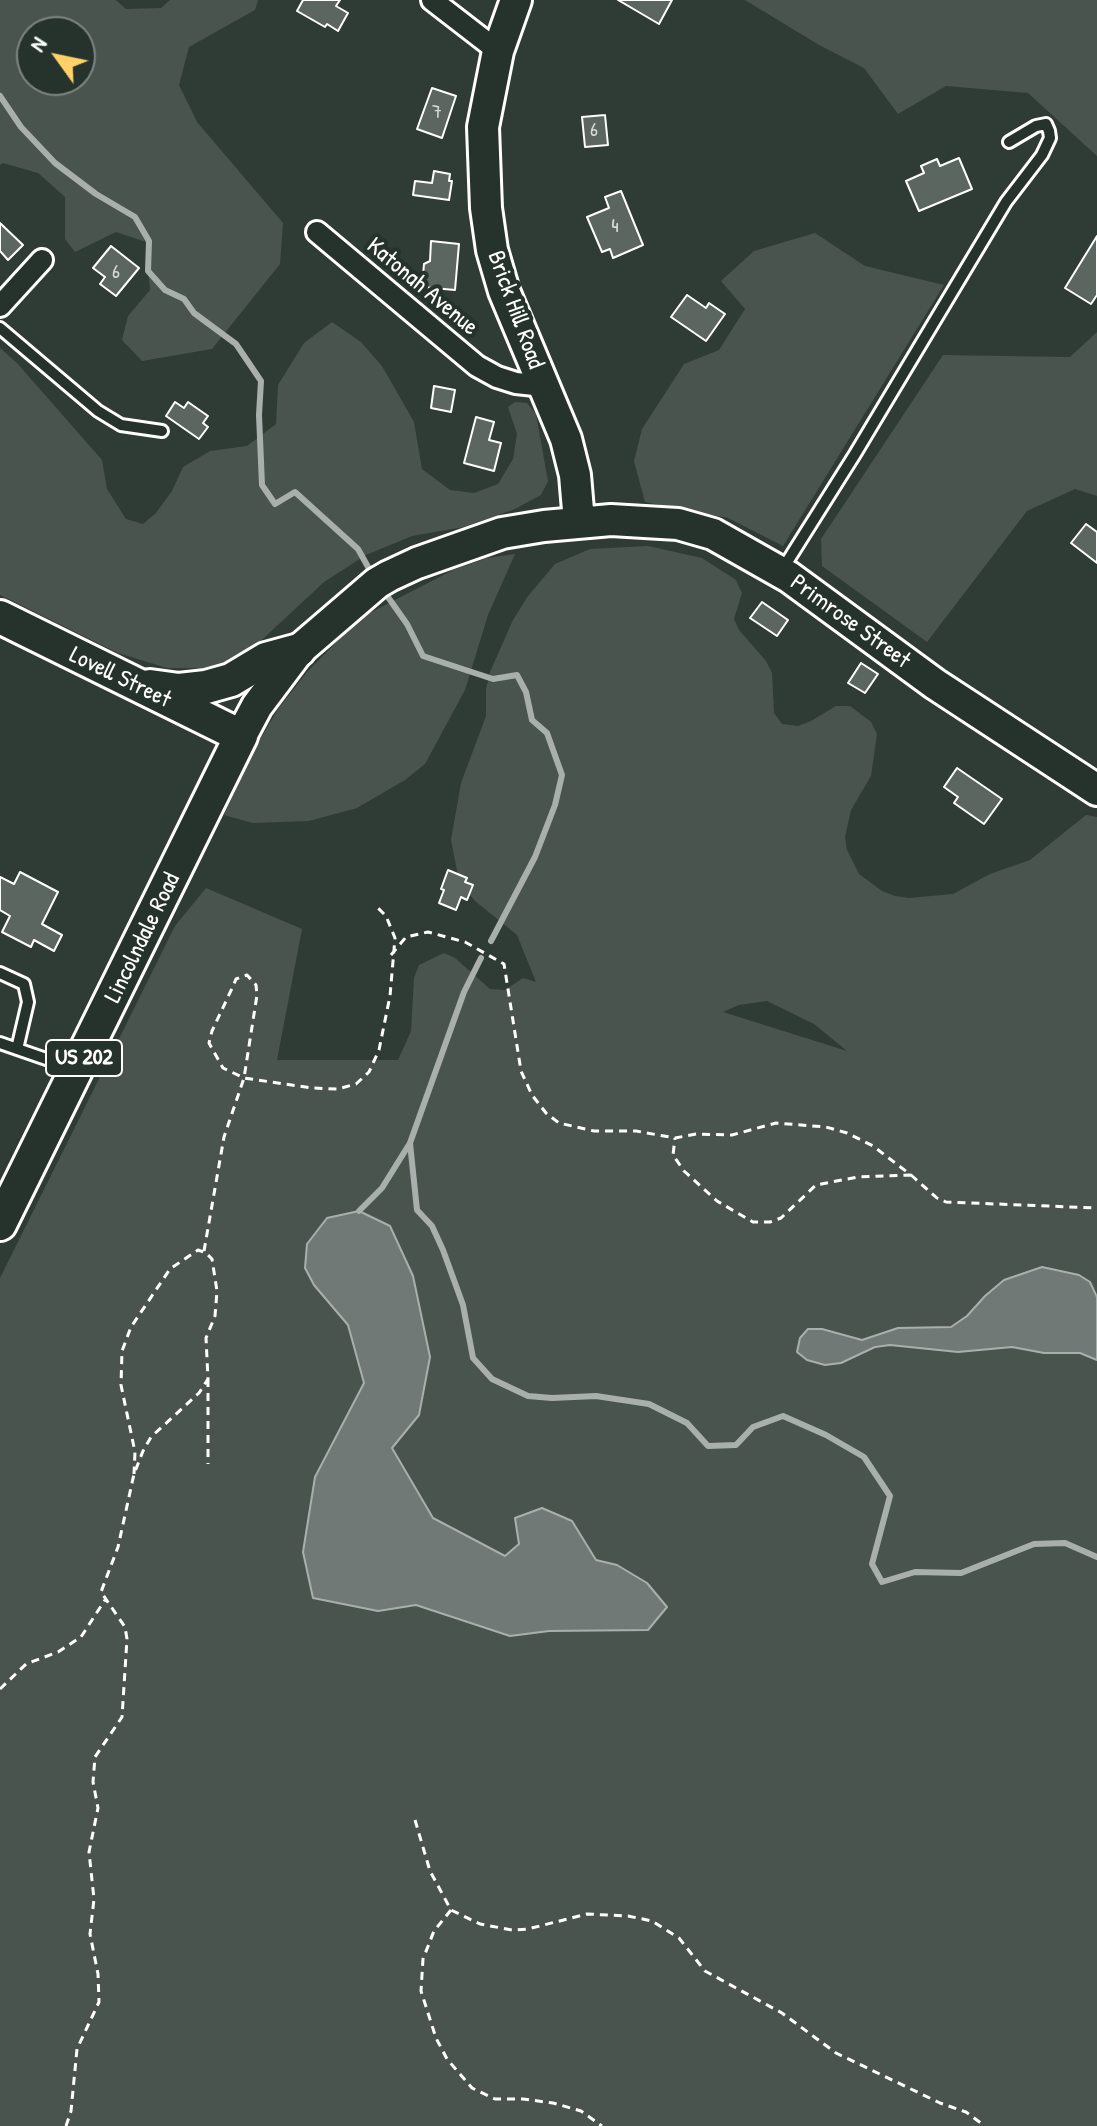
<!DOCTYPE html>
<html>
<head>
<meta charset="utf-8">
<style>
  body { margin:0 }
  #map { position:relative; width:1097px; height:2126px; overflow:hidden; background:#2f3b35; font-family:"Patrick Hand",sans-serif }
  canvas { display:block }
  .north { position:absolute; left:16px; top:16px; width:80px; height:80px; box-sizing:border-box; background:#26332d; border:2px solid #7d8581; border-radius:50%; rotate:303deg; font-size:22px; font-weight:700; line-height:32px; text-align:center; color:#fff }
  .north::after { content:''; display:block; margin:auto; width:28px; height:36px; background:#ffd166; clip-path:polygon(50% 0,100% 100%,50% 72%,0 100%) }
</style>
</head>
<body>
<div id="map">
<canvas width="1097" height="2126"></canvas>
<div class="north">N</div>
</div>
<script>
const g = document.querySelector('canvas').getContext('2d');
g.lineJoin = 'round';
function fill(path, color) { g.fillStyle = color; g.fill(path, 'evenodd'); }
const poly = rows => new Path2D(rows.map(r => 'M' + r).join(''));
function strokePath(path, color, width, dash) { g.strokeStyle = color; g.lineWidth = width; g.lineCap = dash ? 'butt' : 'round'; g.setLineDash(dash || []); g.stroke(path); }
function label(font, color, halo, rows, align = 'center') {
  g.font = font + ' "Patrick Hand",sans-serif'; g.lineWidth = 8; g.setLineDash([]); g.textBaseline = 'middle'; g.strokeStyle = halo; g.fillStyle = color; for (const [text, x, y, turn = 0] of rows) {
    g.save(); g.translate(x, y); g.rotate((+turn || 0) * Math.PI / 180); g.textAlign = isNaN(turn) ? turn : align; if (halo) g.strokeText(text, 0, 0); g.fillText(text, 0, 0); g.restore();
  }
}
const green = poly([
  [0,0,116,0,126,9,161,8,170,0,258,0,255,10,189,47,179,85,197,122,283,223,280,264,212,349,142,361,122,340,128,316,150,290,146,242,116,232,75,252,65,239,65,197,38,173,3,163,0,165],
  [32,32,80,32,80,80,32,80],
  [745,0,1097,0,1097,156,1028,93,946,86,898,114,864,68,819,45],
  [815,233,865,266,944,285,783,546,728,518,645,502,634,461,642,429,684,364,719,350,745,309,721,281,754,251],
  [332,322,361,342,382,366,414,422,422,469,450,490,474,493,498,484,513,459,517,434,508,407,515,402,527,403,536,414,548,481,541,495,515,509,464,527,412,536,366,555,324,582,250,651,229,665,207,668,167,668,118,653,0,595,0,348,17,363,102,460,107,489,126,519,143,524,156,513,172,491,183,467,210,451,247,446,276,424,278,385,304,343],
  [1097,332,1097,496,1075,489,1027,511,927,642,822,566,821,539,943,355,1070,357],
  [648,546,702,558,736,580,742,593,734,619,739,630,766,661,772,673,774,713,782,724,798,726,811,721,836,706,850,706,871,722,877,734,871,776,851,810,845,837,847,850,859,874,882,891,895,896,909,898,953,894,990,874,1030,860,1086,815,1097,817,1097,2126,0,2126,0,1278,175,926,206,888,302,929,277,1060,398,1060,411,1031,414,978,419,965,444,953,455,958,490,989,505,990,523,978,536,982,517,935,475,901,459,881,451,840,461,783,486,716,486,689,490,672,513,620,528,596,555,564,590,549],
  [767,1001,814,1024,847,1051,723,1012,739,1005],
  [515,554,488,615,465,690,425,764,405,780,357,808,309,821,253,823,224,815,254,750,278,709,307,672,360,618,453,570,487,558]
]);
const water = poly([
  [359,1211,390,1226,413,1276,430,1357,419,1415,392,1448,433,1518,505,1556,519,1544,515,1518,542,1508,572,1521,596,1560,617,1565,647,1583,667,1607,648,1630,549,1631,510,1636,416,1605,378,1611,313,1598,303,1552,315,1477,364,1383,348,1325,314,1285,305,1268,307,1244,327,1218,359,1211],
  [1042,1267,1079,1275,1090,1282,1097,1297,1097,1360,1080,1353,1044,1353,1012,1347,958,1352,890,1345,875,1347,841,1363,825,1365,807,1360,797,1352,800,1338,808,1329,822,1329,862,1340,898,1328,951,1327,967,1316,985,1296,1004,1280,1042,1267]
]);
const stream = poly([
  [0,96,21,127,55,163,96,194,135,217,149,241,148,271,165,290,184,299,194,313,236,344,261,381,259,415,262,485,275,504,295,492,358,549,372,574],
  [383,590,407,624,423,656,493,679,517,675,526,692,532,720,547,733,562,775,555,805,535,857,491,941],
  [410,1143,417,1210,432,1226,443,1250,463,1305,473,1358,492,1379,528,1396,552,1398,596,1396,649,1404,687,1423,708,1446,736,1445,753,1427,783,1416,826,1435,864,1457,890,1496,872,1564,882,1582,915,1572,961,1573,1034,1544,1065,1543,1097,1557],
  [359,1211,382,1188,410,1143,464,992,481,958]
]);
const building = poly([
  [303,0,340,0,336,6,348,13,338,31,327,24,325,27,297,11,303,0],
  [618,0,672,0,659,24,618,0],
  [432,88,456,96,442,138,417,129,432,88],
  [605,115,608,145,585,147,582,117,605,115],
  [959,158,972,189,919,211,906,181,924,173,921,166,937,159,940,166,959,158],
  [434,171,450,174,449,181,452,181,449,200,413,195,415,181,432,183,434,171],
  [621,191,643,245,613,258,610,249,602,252,587,217,609,208,605,197,621,191],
  [0,223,23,245,8,260,0,251,0,223],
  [1097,236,1097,295,1091,304,1065,288,1097,236],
  [431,241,459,244,455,290,422,287,424,264,430,261,431,241],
  [111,246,139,268,116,296,100,284,105,277,93,268,111,246],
  [687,295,706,308,709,303,725,314,706,341,671,317,687,295],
  [434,386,455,390,451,412,431,408,434,386],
  [175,402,184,408,188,402,208,416,203,423,208,427,199,439,166,416,175,402],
  [476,417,494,422,489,440,501,443,494,471,464,463,476,417],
  [1086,524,1097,532,1097,563,1071,543,1086,524],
  [762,602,788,620,777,636,750,618,762,602],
  [861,663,878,674,865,693,848,683,861,663],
  [957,768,1002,799,984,824,954,803,958,797,944,787,957,768],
  [448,870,467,878,465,882,473,885,467,900,461,897,456,910,439,903,444,890,441,889,448,870],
  [20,872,58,892,42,924,62,935,54,951,34,940,31,947,2,932,10,916,0,910,0,877,14,884,20,872]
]);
const path = poly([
  [391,955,406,937,428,932,465,942,504,964,521,1071,532,1095,546,1113,559,1123,594,1131,636,1131,675,1138,696,1134,732,1135,776,1123,826,1127,847,1133,873,1146,911,1175,858,1177,816,1185,781,1218,770,1222,753,1222,717,1201,684,1171,673,1155,675,1138],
  [911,1175,937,1198,946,1202,1097,1208],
  [204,1251,224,1137,244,1078,257,995,256,985,247,975,236,979,234,984,212,1031,209,1043,223,1068,244,1078,312,1088,338,1089,356,1084,369,1072,379,1050,390,996,395,938,386,916,375,905],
  [208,1379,208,1464],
  [0,1689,26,1664,58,1652,81,1637,105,1600],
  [415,1820,430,1871,451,1910,480,1924,512,1930,528,1929,587,1914,628,1916,652,1921,679,1938,705,1971,782,2013,836,2053,940,2103,966,2112,985,2126],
  [451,1910,434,1931,423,1959,421,1991,436,2038,447,2059,472,2088,495,2099,523,2099,553,2103,581,2111,602,2126],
  [66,2126,71,2111,77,2049,99,2002,98,1974,90,1934,94,1899,89,1852,98,1808,93,1782,95,1757,122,1717,127,1639,125,1627,101,1592,118,1547,134,1474,143,1451,151,1437,199,1393,208,1379,206,1338,215,1316,217,1291,212,1259,206,1253,198,1250,170,1269,131,1327,122,1351,121,1385,135,1452,134,1474]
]);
const service = poly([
  [0,328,98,411,121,425,162,431],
  [782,570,855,454,1006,202,1042,155,1050,138,1049,131,1046,124,1036,126,1009,142],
  [0,973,24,984,28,1002,17,1049],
  [0,1043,72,1068]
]);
const minor = poly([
  [432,0,498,51],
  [317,232,477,366,497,377,516,383,544,386],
  [0,306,42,260]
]);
const secondary = poly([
  [516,0,498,51,483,127,486,208,492,250,504,291,566,439,575,475,579,522],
  [241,736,257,706,299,650,377,583,389,576,417,563,502,533,544,526,611,520,678,524,713,534,789,577,935,684,1097,790]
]);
const primary = poly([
  [0,617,241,736,0,1224],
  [150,686,179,690,206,687,231,680,266,659,299,650]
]);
const numberNames = [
  ["7",437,113],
  ["6",594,131],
  ["4",615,227],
  ["6",116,273]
];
const shields = [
  [84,1058,76]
];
const shieldNames = [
  ["US 202",84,1058]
];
const streetNames = [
  ["Katonah Avenue",422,287,40],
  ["Brick Hill Road",515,310,70],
  ["Primrose Street",850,622,36],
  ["Lovell Street",120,678,26],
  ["Lincolndale Road",143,938,-64]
];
fill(green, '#4a544f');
fill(water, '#707975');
strokePath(water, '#a9afac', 2);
strokePath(stream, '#a9afac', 6);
fill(building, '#5b6661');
strokePath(building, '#fff', 2);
strokePath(service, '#fff', 16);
strokePath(minor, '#fff', 26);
strokePath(secondary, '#fff', 36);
strokePath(primary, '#fff', 38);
strokePath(path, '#fff', 3, [8, 6]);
strokePath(service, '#26332d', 10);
strokePath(minor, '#26332d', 20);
strokePath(secondary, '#26332d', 30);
strokePath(primary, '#26332d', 32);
label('20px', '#d6d9d8', null, numberNames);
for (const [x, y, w] of shields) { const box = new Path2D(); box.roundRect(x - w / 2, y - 18, w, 36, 6); g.fillStyle = '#26332d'; g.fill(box); strokePath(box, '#fff', 2); }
label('bold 22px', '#fff', null, shieldNames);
label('24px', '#fff', '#26332d', streetNames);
</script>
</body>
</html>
